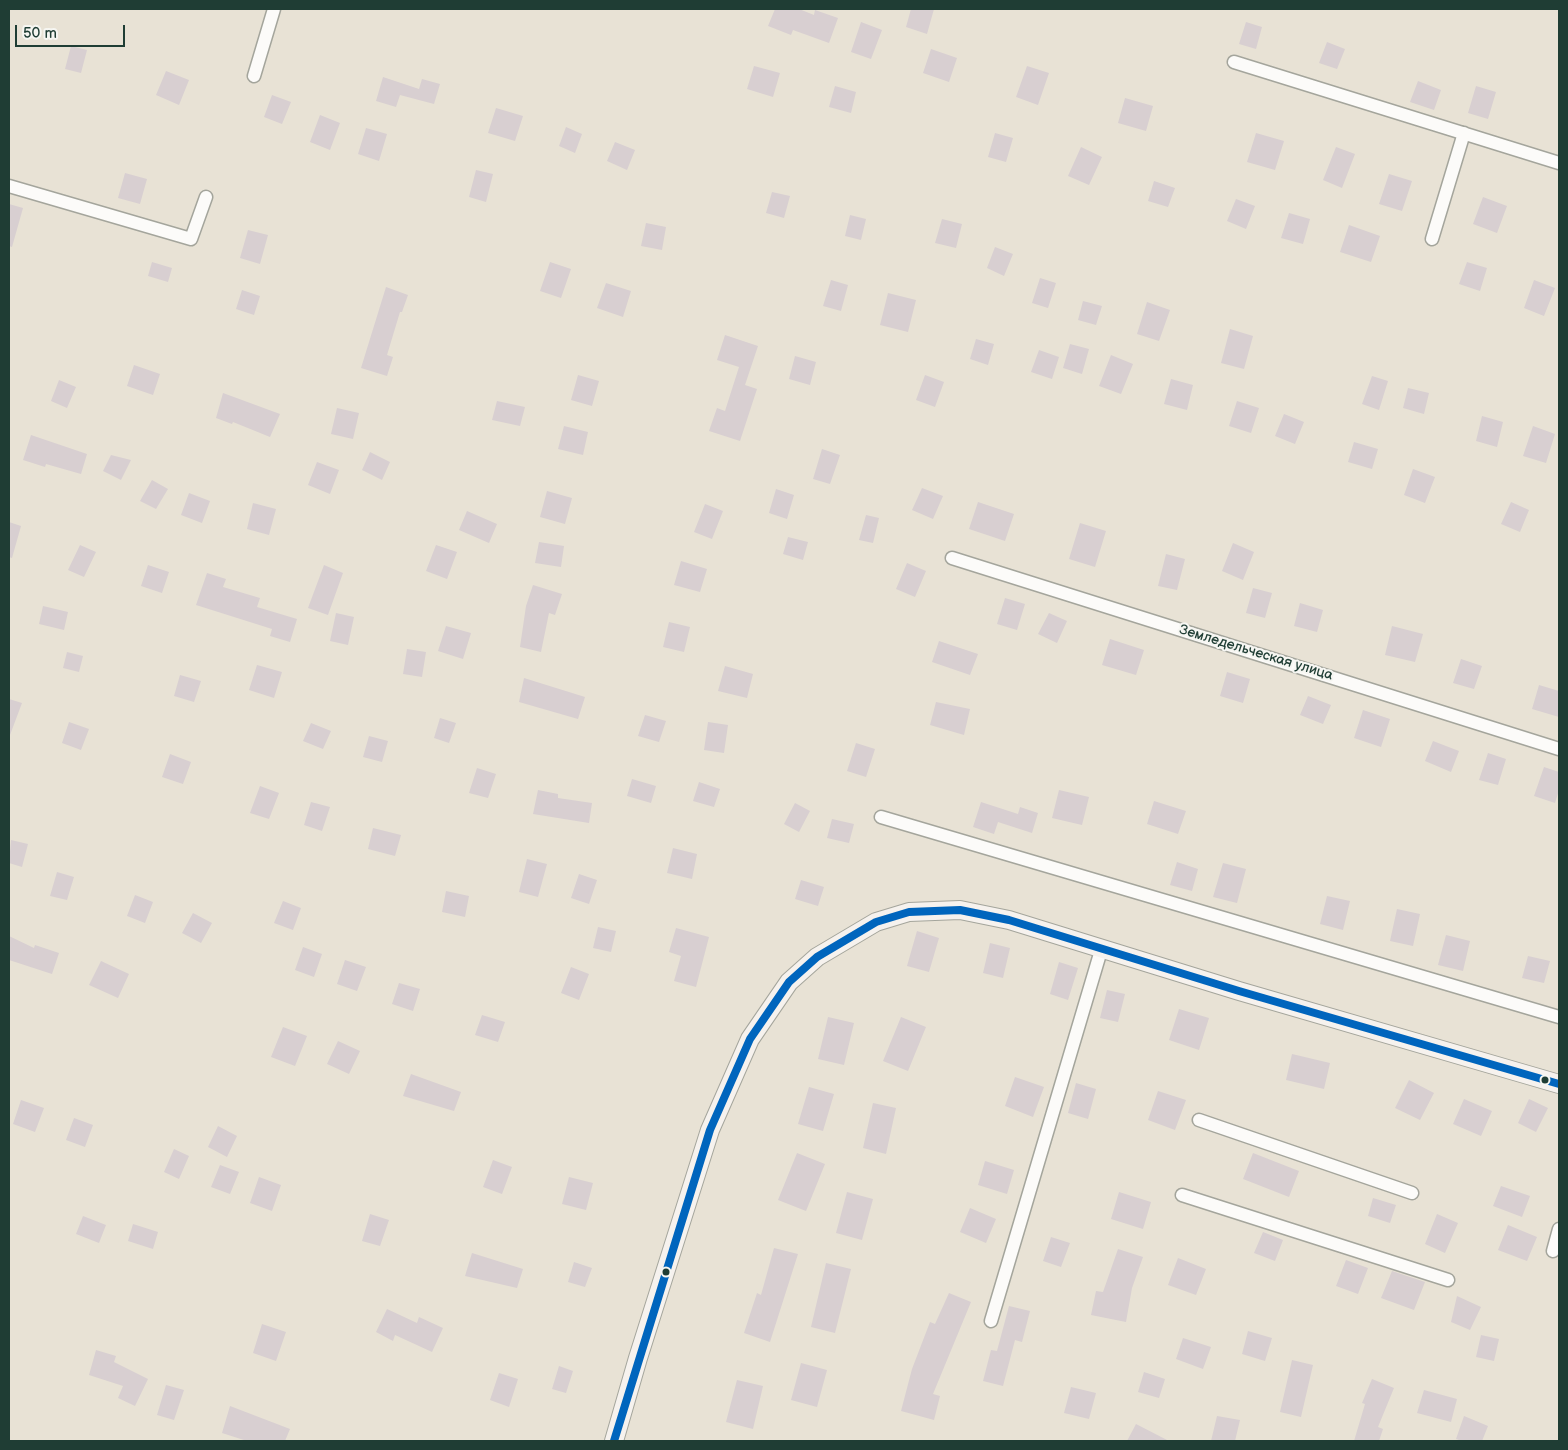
<!DOCTYPE html>
<html>
<head>
<meta charset="utf-8">
<style>
  body { margin:0 }
  #map { position:relative; width:1568px; height:1450px; overflow:hidden; background:#e8e2d5; font-family:"Balsamiq Sans",sans-serif }
  canvas { display:block }
  .frame { position:absolute; inset:0; border:10px solid #1f3d34; pointer-events:none }
  .scale { position:absolute; left:15px; top:25px; width:110px; height:22px; box-sizing:border-box; border:2px solid #1f3d34; border-top:0; padding-left:6px; font-size:15px; line-height:18px; white-space:nowrap; color:#1f3d34; -webkit-text-stroke:4px #f6f6f2; paint-order:stroke }
</style>
</head>
<body>
<div id="map">
<canvas width="1568" height="1450"></canvas>
<div class="frame"></div>
<div class="scale">50 m</div>
</div>
<script>
const g = document.querySelector('canvas').getContext('2d');
g.lineJoin = 'round';
function fill(path, color) { g.fillStyle = color; g.fill(path, 'evenodd'); }
const poly = rows => new Path2D(rows.map(r => 'M' + r).join(''));
function strokePath(path, color, width, dash) { g.strokeStyle = color; g.lineWidth = width; g.lineCap = dash ? 'butt' : 'round'; g.setLineDash(dash || []); g.stroke(path); }
function label(font, color, halo, rows, align = 'center') {
  g.font = font + ' "Balsamiq Sans",sans-serif'; g.lineWidth = 4; g.setLineDash([]); g.textBaseline = 'middle'; g.strokeStyle = halo; g.fillStyle = color; for (const [text, x, y, turn = 0] of rows) {
    g.save(); g.translate(x, y); g.rotate((+turn || 0) * Math.PI / 180); g.textAlign = isNaN(turn) ? turn : align; if (halo) g.strokeText(text, 0, 0); g.fillText(text, 0, 0); g.restore();
  }
}
const building = poly([
  [775,9,799,9,814,15,815,10,838,18,829,43,793,30,791,35,768,26],
  [911,9,934,9,927,34,906,27],
  [861,22,882,30,871,59,851,52],
  [1246,22,1262,27,1256,49,1239,44],
  [1327,42,1345,49,1337,69,1319,63],
  [71,46,87,50,81,73,65,69],
  [931,49,957,58,949,82,923,73],
  [754,66,780,73,773,97,747,89],
  [1027,66,1049,73,1038,105,1016,97],
  [166,71,189,80,179,105,156,95],
  [383,77,419,89,422,79,440,84,434,104,400,95,396,107,376,101],
  [1418,81,1441,90,1434,110,1410,102],
  [835,86,856,92,851,113,829,107],
  [1476,86,1496,92,1488,119,1468,113],
  [272,95,291,102,282,124,264,117],
  [1125,98,1153,106,1146,131,1118,123],
  [496,108,523,116,515,141,488,133],
  [320,115,340,123,330,150,310,142],
  [566,127,582,134,575,153,559,146],
  [366,128,387,134,379,161,358,154],
  [995,133,1013,138,1006,162,988,157],
  [1256,133,1284,141,1275,170,1247,162],
  [615,142,635,150,627,170,607,161],
  [1081,147,1102,157,1089,185,1068,176],
  [1336,147,1355,154,1342,188,1323,180],
  [476,170,493,174,486,202,469,197],
  [125,173,147,179,140,204,118,198],
  [1389,174,1412,181,1402,211,1379,204],
  [1154,181,1175,188,1168,207,1148,201],
  [772,192,790,196,784,218,766,213],
  [1483,197,1507,206,1497,233,1473,224],
  [1236,199,1255,206,1246,229,1227,221],
  [9,204,23,208,12,247,9,246],
  [1289,213,1310,219,1303,244,1281,238],
  [850,215,866,219,861,240,845,236],
  [942,219,962,224,956,248,935,243],
  [646,223,666,227,662,250,641,246],
  [1349,225,1380,236,1371,262,1340,252],
  [248,230,268,235,260,264,240,258],
  [995,247,1013,254,1004,276,987,268],
  [152,262,172,268,168,282,148,276],
  [550,262,571,269,561,298,540,291],
  [1467,262,1487,268,1480,291,1459,284],
  [1040,278,1056,283,1048,308,1032,303],
  [831,280,848,285,841,311,823,306],
  [1534,280,1555,288,1544,316,1524,308],
  [606,283,631,291,623,317,597,308],
  [386,287,408,295,402,312,400,312,387,355,393,357,387,376,361,368],
  [242,290,260,296,254,315,236,309],
  [888,293,916,300,908,332,880,325],
  [1083,301,1102,306,1096,325,1078,320],
  [1147,302,1170,310,1159,341,1137,334],
  [1230,329,1253,336,1244,369,1221,363],
  [725,335,758,346,745,385,757,389,740,441,709,431,717,408,725,411,739,367,717,360],
  [976,339,994,344,988,365,970,359],
  [1070,344,1089,349,1082,374,1063,368],
  [1039,350,1059,357,1052,379,1031,372],
  [1111,355,1133,364,1121,394,1099,386],
  [795,356,816,362,810,385,789,379],
  [134,365,160,374,153,395,127,386],
  [578,375,599,381,592,406,571,400],
  [925,375,944,382,935,407,916,400],
  [1372,376,1388,381,1379,410,1362,404],
  [1171,379,1193,385,1187,410,1164,404],
  [59,380,76,387,67,408,51,401],
  [1408,388,1429,393,1424,414,1403,408],
  [223,393,280,414,270,437,233,422,232,424,216,418],
  [497,401,525,407,520,426,492,420],
  [1237,401,1259,408,1251,433,1229,426],
  [337,408,359,413,353,439,331,434],
  [1284,414,1304,422,1295,444,1275,436],
  [1482,416,1503,422,1497,447,1476,441],
  [564,426,588,432,583,455,558,449],
  [1533,426,1555,434,1546,463,1523,456],
  [31,435,87,454,81,474,46,464,45,467,23,460],
  [1354,442,1378,449,1372,469,1348,462],
  [822,449,840,455,830,484,813,479],
  [370,452,390,462,382,480,362,470],
  [111,455,131,460,121,480,103,471],
  [317,462,339,470,330,494,308,485],
  [1413,469,1435,477,1425,503,1404,495],
  [152,480,168,489,156,509,140,501],
  [922,488,943,496,933,519,912,510],
  [776,489,794,495,787,519,769,513],
  [547,491,572,498,565,524,540,517],
  [189,493,210,501,202,523,181,515],
  [978,502,1014,514,1005,541,969,529],
  [1511,502,1529,510,1520,532,1501,524],
  [253,503,276,509,269,535,247,529],
  [705,504,723,511,712,539,694,532],
  [467,511,497,524,489,543,459,530],
  [866,515,879,518,873,543,859,540],
  [9,522,21,526,12,558,9,557],
  [1080,523,1106,531,1095,567,1069,559],
  [788,537,808,542,803,560,783,554],
  [539,542,564,546,561,567,535,563],
  [1233,543,1254,552,1243,580,1222,571],
  [80,545,96,552,84,577,68,570],
  [436,545,457,552,447,579,426,571],
  [1166,554,1185,559,1177,590,1158,586],
  [681,561,707,569,700,592,674,585],
  [907,563,926,571,915,597,896,589],
  [148,565,169,572,162,593,141,586],
  [324,565,343,573,328,615,308,608],
  [207,573,226,579,223,587,260,598,257,607,297,619,290,642,270,636,272,629,196,605],
  [533,585,562,594,555,615,549,613,541,652,520,647,526,606],
  [1253,588,1272,593,1265,618,1246,613],
  [1005,598,1025,604,1017,630,997,624],
  [1300,603,1323,610,1317,632,1294,626],
  [43,606,68,612,64,630,39,624],
  [336,613,354,617,348,645,330,641],
  [1049,613,1067,621,1057,643,1038,634],
  [669,622,690,627,684,652,663,647],
  [446,626,471,633,463,659,438,651],
  [1392,626,1423,634,1415,662,1385,655],
  [1110,639,1144,650,1136,675,1102,665],
  [939,641,978,654,970,675,932,662],
  [407,649,426,652,422,677,403,674],
  [67,652,83,656,79,672,63,668],
  [1461,659,1482,666,1474,689,1453,683],
  [257,665,282,672,274,698,249,690],
  [725,666,753,674,747,698,718,691],
  [1227,672,1250,679,1243,703,1220,696],
  [180,675,201,681,194,702,174,696],
  [524,678,585,697,578,719,519,702],
  [1539,685,1559,691,1559,717,1532,709],
  [1308,696,1331,705,1323,724,1300,715],
  [9,699,22,703,10,735,9,735],
  [936,702,970,709,964,735,930,725],
  [1363,710,1390,719,1381,747,1354,738],
  [645,715,666,721,659,742,638,736],
  [440,718,456,723,449,743,434,738],
  [69,722,89,729,81,750,62,743],
  [708,722,728,725,724,753,704,750],
  [311,723,331,731,323,749,303,741],
  [369,736,388,741,382,762,363,757],
  [1433,741,1459,751,1451,772,1425,761],
  [856,743,875,749,866,777,847,771],
  [1488,753,1506,759,1498,785,1479,780],
  [170,754,191,762,183,784,162,777],
  [1544,767,1559,772,1559,790,1555,803,1534,796],
  [477,768,496,774,488,798,469,793],
  [632,779,656,786,651,803,627,796],
  [699,782,720,789,714,807,693,801],
  [260,786,279,793,269,819,250,813],
  [538,790,558,794,558,798,592,803,589,823,533,814],
  [1059,790,1089,797,1082,825,1052,818],
  [1154,801,1186,811,1178,834,1147,824],
  [311,802,330,807,322,831,304,825],
  [981,802,1018,814,1020,807,1038,813,1032,833,998,822,994,834,973,827],
  [795,803,810,811,799,832,784,824],
  [832,819,854,824,849,843,827,838],
  [373,828,401,835,395,856,368,849],
  [11,840,28,844,22,867,9,863],
  [673,848,697,854,692,879,667,873],
  [527,859,547,864,538,897,519,892],
  [1177,862,1198,869,1192,891,1170,885],
  [1223,863,1246,869,1237,903,1213,897],
  [57,872,74,877,67,900,50,896],
  [579,874,597,880,589,904,571,898],
  [801,880,824,887,818,906,795,899],
  [446,891,469,896,465,917,442,912],
  [135,895,153,902,145,923,127,916],
  [1327,896,1350,901,1343,930,1320,924],
  [283,901,301,908,293,930,274,923],
  [1397,909,1420,914,1413,946,1390,941],
  [193,913,212,923,201,943,182,933],
  [598,927,616,931,611,952,593,948],
  [676,928,709,937,696,987,674,981,681,956,669,952],
  [917,931,939,938,929,972,907,966],
  [1446,935,1470,941,1463,971,1438,965],
  [9,936,34,948,35,945,59,953,52,974,9,960],
  [990,943,1010,948,1003,978,983,973],
  [303,947,322,954,314,977,295,970],
  [1528,956,1550,961,1544,983,1522,978],
  [345,960,366,967,357,991,337,984],
  [101,961,129,974,118,998,89,985],
  [1059,962,1078,968,1068,1000,1050,994],
  [571,967,589,974,579,1000,561,993],
  [399,983,420,989,413,1011,392,1004],
  [1107,990,1125,994,1118,1022,1100,1018],
  [1179,1009,1209,1018,1199,1050,1169,1040],
  [482,1015,505,1022,498,1042,475,1035],
  [828,1017,854,1023,844,1065,818,1059],
  [901,1017,926,1027,908,1071,883,1061],
  [283,1027,307,1036,295,1066,271,1057],
  [338,1041,360,1051,349,1074,327,1064],
  [1292,1054,1330,1063,1324,1089,1286,1080],
  [411,1074,461,1092,454,1111,403,1096],
  [1015,1077,1044,1087,1033,1117,1005,1106],
  [1409,1080,1434,1093,1420,1120,1395,1108],
  [1076,1083,1096,1089,1088,1119,1068,1113],
  [809,1087,834,1094,823,1131,798,1124],
  [1158,1091,1186,1100,1175,1130,1148,1120],
  [1464,1099,1492,1111,1481,1136,1453,1124],
  [1529,1099,1548,1108,1536,1132,1518,1123],
  [21,1100,44,1108,35,1132,13,1124],
  [873,1103,896,1108,886,1154,863,1148],
  [74,1118,93,1125,85,1147,66,1140],
  [218,1126,237,1136,227,1157,208,1147],
  [174,1149,189,1156,179,1179,164,1172],
  [797,1153,825,1164,806,1211,778,1200],
  [1253,1153,1299,1171,1289,1197,1243,1179],
  [493,1160,512,1167,502,1194,483,1187],
  [985,1161,1014,1170,1007,1194,978,1185],
  [220,1165,239,1172,230,1194,211,1187],
  [259,1177,281,1185,272,1211,250,1203],
  [569,1177,593,1183,586,1210,562,1204],
  [1501,1186,1530,1196,1522,1217,1493,1206],
  [847,1192,873,1199,862,1240,836,1233],
  [1119,1192,1151,1202,1143,1229,1111,1219],
  [1373,1198,1396,1205,1390,1223,1368,1216],
  [970,1208,996,1219,986,1243,960,1232],
  [370,1214,389,1220,380,1246,362,1241],
  [1437,1214,1458,1223,1445,1253,1425,1244],
  [83,1216,106,1225,99,1243,76,1234],
  [133,1224,158,1232,153,1249,128,1241],
  [1508,1225,1537,1237,1527,1261,1498,1250],
  [1263,1232,1283,1240,1275,1261,1254,1253],
  [1051,1237,1070,1243,1061,1267,1043,1261],
  [774,1248,798,1254,770,1342,744,1333,757,1293,761,1295],
  [1118,1249,1143,1257,1132,1288,1126,1322,1091,1315,1096,1291,1103,1292],
  [472,1253,523,1269,517,1288,465,1276],
  [1178,1258,1206,1269,1196,1295,1168,1285],
  [1346,1260,1368,1268,1358,1294,1336,1286],
  [574,1262,592,1268,585,1287,568,1282],
  [826,1263,851,1269,835,1333,811,1327],
  [1392,1271,1425,1282,1414,1310,1381,1298],
  [949,1293,971,1302,933,1394,940,1396,934,1420,901,1411,912,1369,930,1322,935,1324],
  [1457,1296,1481,1307,1470,1330,1451,1322],
  [1009,1306,1030,1311,1022,1342,1015,1340,1003,1386,983,1381,991,1350,997,1351],
  [387,1309,417,1323,419,1317,443,1328,432,1352,395,1335,393,1341,376,1332],
  [262,1324,286,1332,276,1361,253,1353],
  [1248,1331,1272,1338,1265,1361,1242,1354],
  [1481,1335,1499,1339,1494,1361,1476,1357],
  [1183,1338,1211,1347,1203,1369,1176,1359],
  [96,1350,116,1356,114,1362,148,1379,135,1406,118,1398,123,1386,89,1375],
  [1292,1360,1313,1365,1301,1417,1280,1412],
  [801,1363,827,1370,817,1407,791,1400],
  [559,1366,573,1371,566,1393,552,1389],
  [1144,1372,1165,1379,1159,1398,1138,1392],
  [499,1373,518,1379,509,1407,490,1400],
  [1372,1379,1394,1388,1378,1427,1383,1429,1379,1441,1354,1441,1365,1404,1362,1403],
  [737,1380,763,1386,753,1429,726,1422],
  [166,1385,184,1390,174,1420,157,1415],
  [1071,1387,1096,1393,1089,1419,1064,1413],
  [1424,1390,1457,1399,1451,1422,1417,1413],
  [230,1406,290,1429,285,1441,247,1441,222,1433],
  [1217,1416,1240,1420,1235,1441,1211,1441],
  [1464,1416,1488,1426,1482,1441,1462,1441,1456,1439],
  [1136,1424,1169,1441,1127,1441]
]);
const street = poly([
  [1234,62,1559,163],
  [254,76,274,9],
  [9,186,191,239,206,197],
  [1432,239,1464,133],
  [952,558,1559,749],
  [881,817,1559,1017],
  [1199,1120,1412,1193],
  [1182,1195,1448,1280],
  [1553,1251,1559,1229],
  [991,1321,1102,947]
]);
const secondary = poly([
  [614,1441,638,1358,710,1130,750,1039,789,982,817,957,876,922,909,912,960,910,1009,920,1239,991,1559,1084]
]);
const bus1 = poly([
  [614,1441,710,1130,750,1039,789,982,817,957,876,922,909,912,960,910,1009,920,1239,991,1559,1084]
]);
const markers = [
  [1545,1080,4.5,"#1f3d34"],
  [666,1272,4.5,"#1f3d34"]
];
const streetNames = [
  ["Земледельческая улица",1256,653,17]
];
fill(building, '#d8cfd1');
strokePath(street, '#a4a59c', 15);
strokePath(secondary, '#a4a59c', 20);
strokePath(street, '#fcfbf9', 12);
strokePath(secondary, '#f6f2ee', 18);
strokePath(bus1, '#0065bd', 8);
for (const [x, y, r, color] of markers) { const dot = new Path2D(); dot.arc(x, y, r, 0, 2 * Math.PI); g.fillStyle = color; g.fill(dot); strokePath(dot, '#f6f6f2', 2); }
label('14px', '#1f3d34', '#f6f6f2', streetNames);
</script>
</body>
</html>
